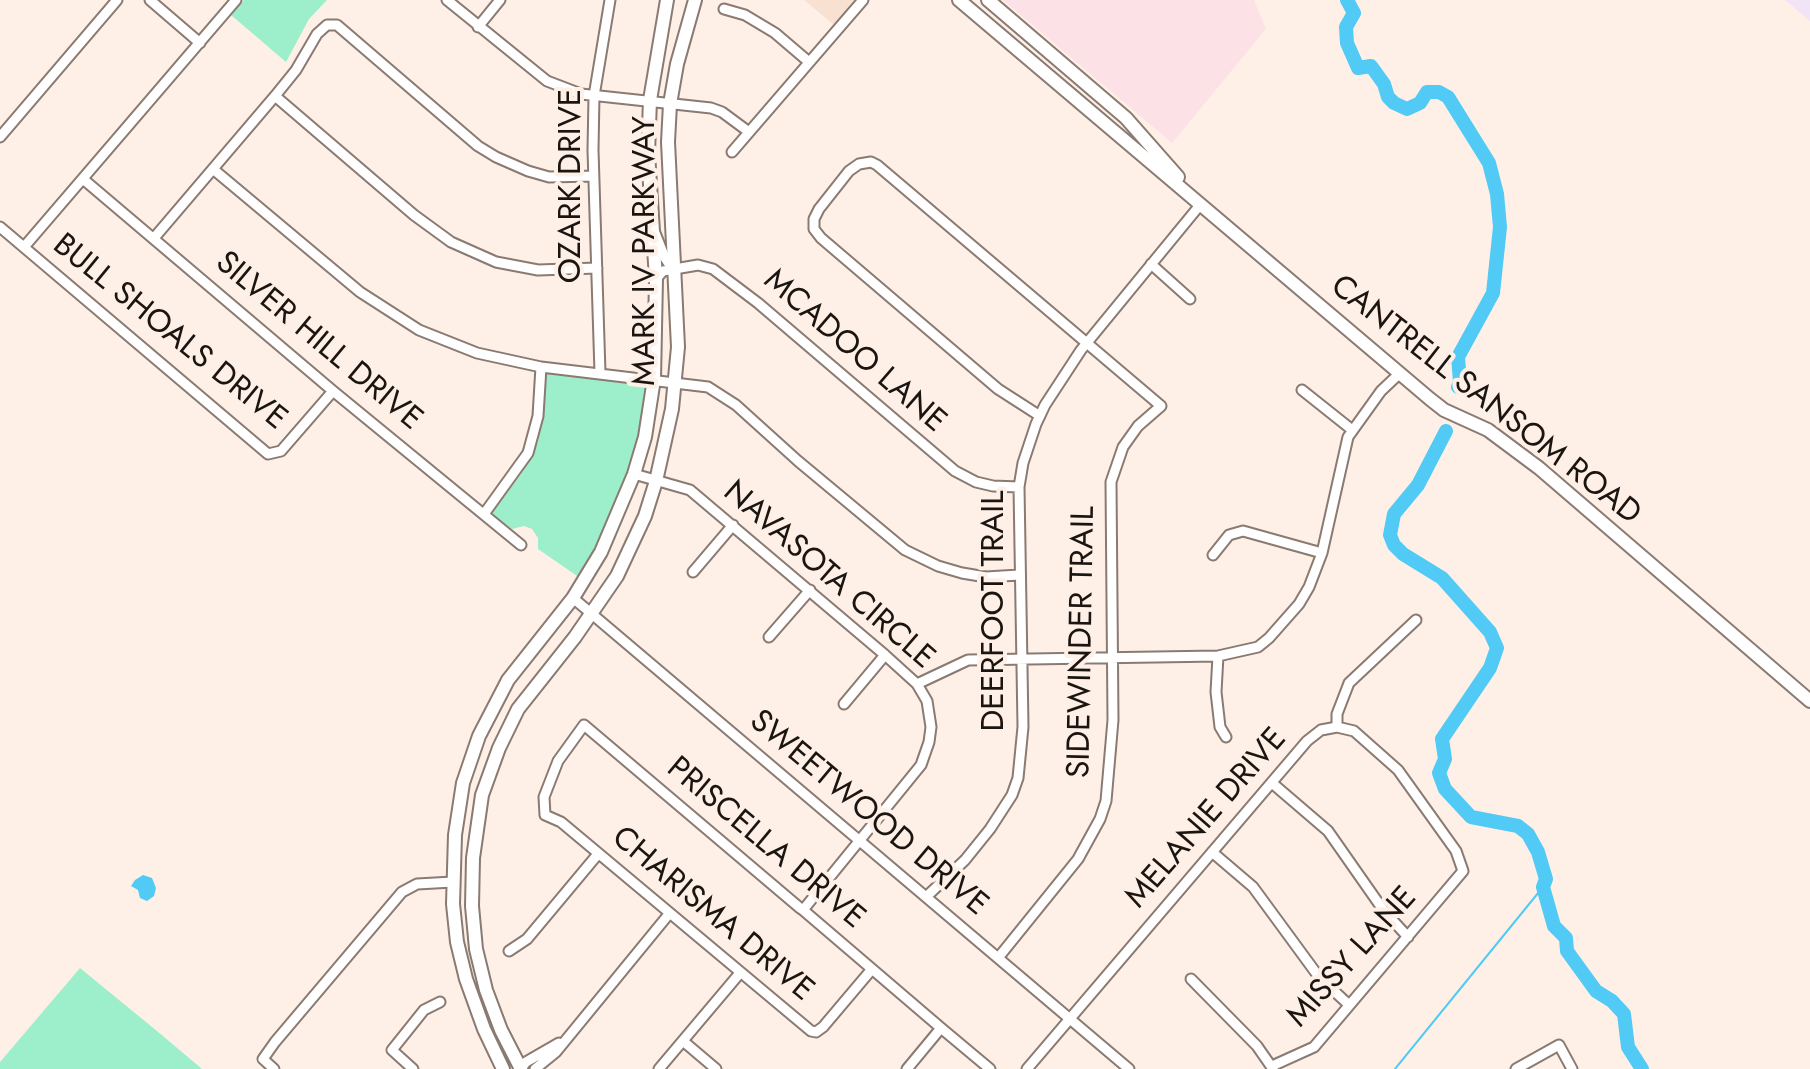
<!DOCTYPE html>
<html>
<head>
<meta charset="utf-8">
<style>
  body { margin:0 }
  canvas { display:block; background:#fef0e7 }
</style>
</head>
<body>
<canvas width="1810" height="1069"></canvas>
<script>
const g = document.querySelector('canvas').getContext('2d');
g.lineJoin = 'round';
function fill(path, color) { g.fillStyle = color; g.fill(path, 'evenodd'); }
const poly = rows => new Path2D(rows.map(r => 'M' + r).join(''));
function strokePath(path, color, width, dash) { g.strokeStyle = color; g.lineWidth = width; g.lineCap = dash ? 'butt' : 'round'; g.setLineDash(dash || []); g.stroke(path); }
function label(font, color, halo, rows, align = 'center') {
  g.font = font + ' Jost,sans-serif'; g.lineWidth = 8; g.setLineDash([]); g.textBaseline = 'middle'; g.strokeStyle = halo; g.fillStyle = color; for (const [text, x, y, turn = 0] of rows) {
    g.save(); g.translate(x, y); g.rotate((+turn || 0) * Math.PI / 180); g.textAlign = isNaN(turn) ? turn : align; if (halo) g.strokeText(text, 0, 0); g.fillText(text, 0, 0); g.restore();
  }
}
const built = poly([
  [804,0,854,0,834,25]
]);
const industrial = poly([
  [1785,0,1810,0,1810,21]
]);
const education = poly([
  [1003,0,1254,0,1266,29,1172,143]
]);
const green = poly([
  [244,0,327,0,309,19,286,62,231,15],
  [545,373,646,385,638,438,624,486,602,539,580,578,538,549,538,538,532,529,524,526,512,529,491,514,521,474,538,442],
  [80,968,163,1036,202,1069,0,1069,0,1062]
]);
const water = poly([
  [143,875,152,878,156,888,154,896,147,901,140,898,138,890,131,886,135,880]
]);
const stream = poly([
  [1395,1069,1543,887]
]);
const river = poly([
  [1347,0,1354,13,1346,27,1347,43,1358,68,1371,66,1384,84,1388,97,1394,103,1407,109,1420,103,1427,92,1439,92,1448,97,1489,163,1497,194,1500,227,1493,293,1458,357,1460,382,1458,387],
  [1446,431,1418,485,1394,514,1390,535,1394,545,1403,554,1442,578,1490,632,1497,648,1490,668,1442,739,1445,759,1439,773,1445,789,1471,817,1518,826,1528,834,1538,852,1546,879,1543,887,1554,926,1566,938,1567,951,1596,991,1612,1001,1624,1014,1628,1047,1642,1069]
]);
const minor = poly([
  [150,0,200,43],
  [447,0,547,81,581,94,711,108,722,112,749,132],
  [724,9,745,15,775,33,809,62],
  [478,27,500,0],
  [275,96,414,215,451,242,496,262,538,270,597,268],
  [0,137,117,0],
  [732,152,863,0],
  [213,169,360,292,419,330,477,353,541,367,708,387,736,405,798,461,905,550,938,566,962,573,986,577,1019,575],
  [83,179,333,391,521,545],
  [0,227,268,454,281,451,333,391],
  [655,233,665,258,673,270],
  [154,238,275,96,296,70,317,34,327,25,337,25,344,31,478,146,496,157,528,171,549,177,593,176],
  [24,247,236,0],
  [1151,264,1190,299],
  [656,279,663,271,698,265,713,269,758,303,955,471,976,482,993,486,1019,487],
  [600,373,593,150,594,96,610,0],
  [1302,390,1351,429],
  [634,474,690,490,885,655,917,684,927,701,931,727,929,742,921,765,803,910],
  [484,514,528,453,538,416,541,367],
  [1213,555,1229,535,1243,531,1322,553],
  [693,572,733,525],
  [573,598,1129,1069],
  [769,637,810,590],
  [1218,656,1216,692,1220,727,1226,737],
  [917,684,968,660,1218,656,1258,647,1269,638,1299,604,1309,587,1322,553,1348,437,1381,391,1400,373],
  [844,704,885,655],
  [1337,727,1337,714,1349,683,1416,620],
  [1272,783,1328,831,1384,911,1408,937],
  [1212,852,1253,887,1319,977,1348,1004],
  [926,897,965,860,990,829,1012,795,1018,778,1023,727,1019,487,1023,463,1036,424,1045,405,1081,350,1200,205],
  [509,951,527,939,598,854],
  [998,958,1078,859,1100,819,1106,801,1113,720,1111,482,1123,447,1138,426,1161,406,877,165,871,162,859,164,849,171,819,209,814,219,814,229,821,238,998,389,1040,416],
  [872,969,823,1027,816,1032,811,1031,561,822,545,815,544,797,558,761,584,725,800,908,803,910,941,1028,990,1069],
  [1191,979,1257,1046,1273,1069],
  [683,1041,716,1069],
  [274,1069,263,1059,275,1042,402,892,417,884,453,882],
  [413,1069,392,1050,424,1010,440,1002],
  [521,1069,526,1062,559,1043],
  [535,1069,556,1052,669,914],
  [659,1069,740,973],
  [907,1069,941,1028],
  [1027,1069,1307,741,1321,730,1337,727,1354,731,1398,770,1456,851,1463,871,1314,1047,1272,1066],
  [1516,1069,1559,1045,1572,1069]
]);
const secondary = poly([
  [959,0,1430,399,1444,410,1488,430,1539,468,1810,701],
  [988,0,1126,118,1178,177],
  [503,1069,484,1029,466,979,457,942,453,904,455,835,463,783,479,736,508,680,573,598,601,552,634,474,645,437,654,379,656,279,648,153,650,100,667,0],
  [521,1069,501,1030,486,990,476,949,472,906,473,858,482,795,499,748,518,709,575,637,617,576,645,516,656,481,672,409,678,347,668,142,670,104,677,64,695,0]
]);
const streetNames = [
  ["OZARK DRIVE",572,186,-90],
  ["MARK IV PARKWAY",646,251,-90],
  ["BULL SHOALS DRIVE",169,333,39],
  ["SILVER HILL DRIVE",318,342,40],
  ["MCADOO LANE",854,352,41],
  ["CANTRELL SANSOM ROAD",1485,401,38],
  ["NAVASOTA CIRCLE",828,576,41],
  ["DEERFOOT TRAIL",995,611,-90],
  ["SIDEWINDER TRAIL",1083,642,-89],
  ["SWEETWOOD DRIVE",868,814,40],
  ["MELANIE DRIVE",1207,819,-49],
  ["PRISCELLA DRIVE",765,844,40],
  ["CHARISMA DRIVE",712,915,40],
  ["MISSY LANE",1353,958,-48]
];
fill(built, '#f9e1d1');
fill(industrial, '#f1e4f7');
fill(education, '#fce1e7');
fill(green, '#9cefca');
fill(water, '#51caf5');
strokePath(stream, '#51caf5', 2);
strokePath(river, '#51caf5', 14);
strokePath(minor, '#8a7a71', 13);
strokePath(secondary, '#8a7a71', 16);
strokePath(minor, '#fff', 9);
strokePath(secondary, '#fff', 12);
label('32px', '#1b1511', '#fef0e7', streetNames);
</script>
</body>
</html>
